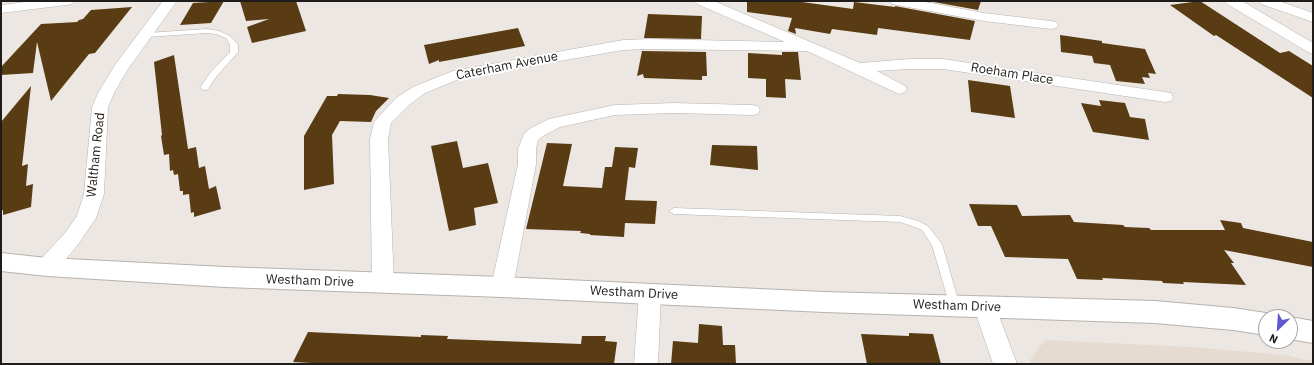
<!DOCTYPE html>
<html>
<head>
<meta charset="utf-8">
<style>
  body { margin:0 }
  #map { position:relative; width:1314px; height:365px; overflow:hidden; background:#ece7e2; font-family:"IBM Plex Sans",sans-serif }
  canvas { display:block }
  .frame { position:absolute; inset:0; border:2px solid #1e1d1b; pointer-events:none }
  .north { position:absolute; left:1258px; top:309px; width:40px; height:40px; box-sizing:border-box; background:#fff; border:1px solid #a5a5a4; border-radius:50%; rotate:205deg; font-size:11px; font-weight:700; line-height:16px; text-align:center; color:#1e1d1b }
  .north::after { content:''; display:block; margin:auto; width:14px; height:18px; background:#5f58d1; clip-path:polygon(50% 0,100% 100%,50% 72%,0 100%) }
</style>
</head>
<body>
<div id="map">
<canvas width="1314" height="365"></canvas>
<div class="frame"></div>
<div class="north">N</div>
</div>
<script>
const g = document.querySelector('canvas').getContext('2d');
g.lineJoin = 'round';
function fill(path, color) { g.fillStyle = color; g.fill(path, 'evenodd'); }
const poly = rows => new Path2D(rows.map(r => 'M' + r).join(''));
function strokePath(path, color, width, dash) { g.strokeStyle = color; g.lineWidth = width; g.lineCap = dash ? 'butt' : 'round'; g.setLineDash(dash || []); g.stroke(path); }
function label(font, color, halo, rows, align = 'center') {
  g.font = font + ' "IBM Plex Sans",sans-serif'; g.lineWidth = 4; g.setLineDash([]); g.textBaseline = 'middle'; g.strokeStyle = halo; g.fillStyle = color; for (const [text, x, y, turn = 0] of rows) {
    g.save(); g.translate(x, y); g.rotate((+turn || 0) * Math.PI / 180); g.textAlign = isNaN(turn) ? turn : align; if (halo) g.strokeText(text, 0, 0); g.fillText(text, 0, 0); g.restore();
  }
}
const built = poly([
  [1045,340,1191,347,1284,355,1313,361,1313,364,1032,364,1030,360]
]);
const building = poly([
  [224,1,211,23,180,25,193,3],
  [240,1,296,1,306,31,252,43,247,27,269,19,246,21],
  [747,1,795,1,853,9,854,2,895,7,895,6,975,21,970,40,878,28,877,35,832,29,830,34,795,28,796,34,788,31,792,18,747,12],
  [928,1,981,1,978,10],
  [1200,1,1280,53,1289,51,1313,66,1313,98,1216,35,1214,36,1170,5],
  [132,7,95,53,89,54,51,101,37,42,33,73,1,75,1,67,41,24,77,22,79,20,83,19,91,10],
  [648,14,702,16,701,39,644,38],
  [518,28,525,46,439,62,439,60,429,64,424,45],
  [1060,35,1102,41,1102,43,1145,49,1156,74,1148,73,1150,78,1142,77,1145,84,1116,81,1110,65,1094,63,1092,56,1061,52],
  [642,51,706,52,707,76,702,76,702,80,644,78,643,74,637,76],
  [782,52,798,52,801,80,785,79,786,98,766,97,766,79,748,78,748,53,782,55],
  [174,55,188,149,196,147,199,168,205,166,209,189,216,186,221,209,194,217,194,212,191,213,189,194,183,195,183,191,180,191,178,174,174,175,173,170,170,171,169,154,164,155,161,136,162,135,154,62],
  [968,80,1010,86,1015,118,971,112],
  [31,86,22,166,28,164,26,186,33,184,31,207,3,215,3,210,1,211,1,122],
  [338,94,370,95,389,98,376,111,371,122,340,121,332,135,334,184,304,190,304,136,327,96,337,96],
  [1099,100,1125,103,1130,117,1145,119,1149,140,1093,132,1081,103,1101,106],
  [457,141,463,168,488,163,498,203,474,208,476,225,449,231,431,146],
  [547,143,572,144,563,186,602,188,605,167,612,167,615,147,638,148,635,168,629,167,625,200,657,201,655,224,625,223,624,237,590,235,590,234,580,233,581,231,526,229],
  [712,145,757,146,758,170,710,165],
  [969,204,1017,205,1022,216,1070,215,1074,222,1123,225,1125,227,1149,228,1151,230,1225,230,1220,220,1241,223,1243,228,1313,242,1313,267,1224,250,1234,263,1231,263,1246,285,1183,282,1184,284,1163,283,1162,281,1102,278,1103,280,1077,279,1068,259,1005,257,991,226,978,226],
  [699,324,722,326,723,345,735,345,736,364,671,364,673,341,698,343],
  [308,332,421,337,421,335,448,336,447,339,581,344,582,336,606,336,605,341,617,342,614,364,330,364,293,362],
  [909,333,933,334,941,364,867,364,861,334,909,336]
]);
const lane = poly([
  [207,29,219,31,230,36,238,45,238,52,216,77,207,90,204,90,200,88,210,73,230,52,230,45,226,38,216,34,207,33,147,37,144,35,147,33,207,29],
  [674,208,900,216,918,221,928,226,942,244,960,307,959,310,955,311,951,310,932,245,922,230,912,226,900,222,674,214,669,211,674,208]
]);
const street = poly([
  [33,1,74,1,72,4,67,5,1,13,1,5,33,1],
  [163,1,177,1,128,69,114,93,108,107,104,194,96,218,79,243,55,273,47,275,39,273,36,267,39,261,65,233,77,216,84,194,92,107,98,93,115,65,163,1],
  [695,1,714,1,860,63,910,59,943,59,1165,92,1171,93,1173,97,1171,101,1165,102,943,69,910,69,877,71,905,86,907,89,905,92,899,94,807,51,649,49,623,50,462,78,425,93,408,106,391,123,388,139,394,284,391,290,383,292,375,290,372,284,370,139,374,122,396,98,413,87,453,71,623,40,649,39,785,42,697,4,695,1],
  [890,1,920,1,984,13,1051,21,1056,22,1058,25,1056,28,1051,29,984,21,897,5,892,4,890,1],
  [1225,1,1242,1,1313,43,1313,54,1308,52,1227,4,1225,1],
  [1259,1,1279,1,1313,13,1313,22,1261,4,1259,1],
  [674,103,752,105,758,106,760,110,758,114,752,115,674,113,615,115,560,127,543,136,538,140,536,149,536,164,513,287,510,293,502,296,494,293,491,287,518,164,518,149,524,134,531,128,549,119,615,105,674,103],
  [650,285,658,288,661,294,658,364,634,364,639,294,642,288,650,285],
  [985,299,993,302,996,308,1017,364,993,364,974,308,977,302,985,299]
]);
const secondary = poly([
  [1,253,47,258,225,267,502,277,824,292,1155,301,1233,308,1266,313,1276,317,1266,317,1266,335,1233,330,1155,323,824,312,502,297,225,287,47,276,1,271,1,253],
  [1290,317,1313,321,1313,343,1290,339,1290,317]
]);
const streetNames = [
  ["Caterham Avenue",507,66,-11],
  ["Roeham Place",1012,74,9],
  ["Waltham Road",96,155,-84],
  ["Westham Drive",310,281,2],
  ["Westham Drive",634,293,3],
  ["Westham Drive",957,306,2]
];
fill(built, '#e5dbd0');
fill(building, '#593c14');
strokePath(lane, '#b7b2ad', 1);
strokePath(street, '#b7b2ad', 1);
strokePath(secondary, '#b7b2ad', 2);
fill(lane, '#fff');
fill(street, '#fff');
fill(secondary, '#fff');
label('13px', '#1e1d1b', '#fff', streetNames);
</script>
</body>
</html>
